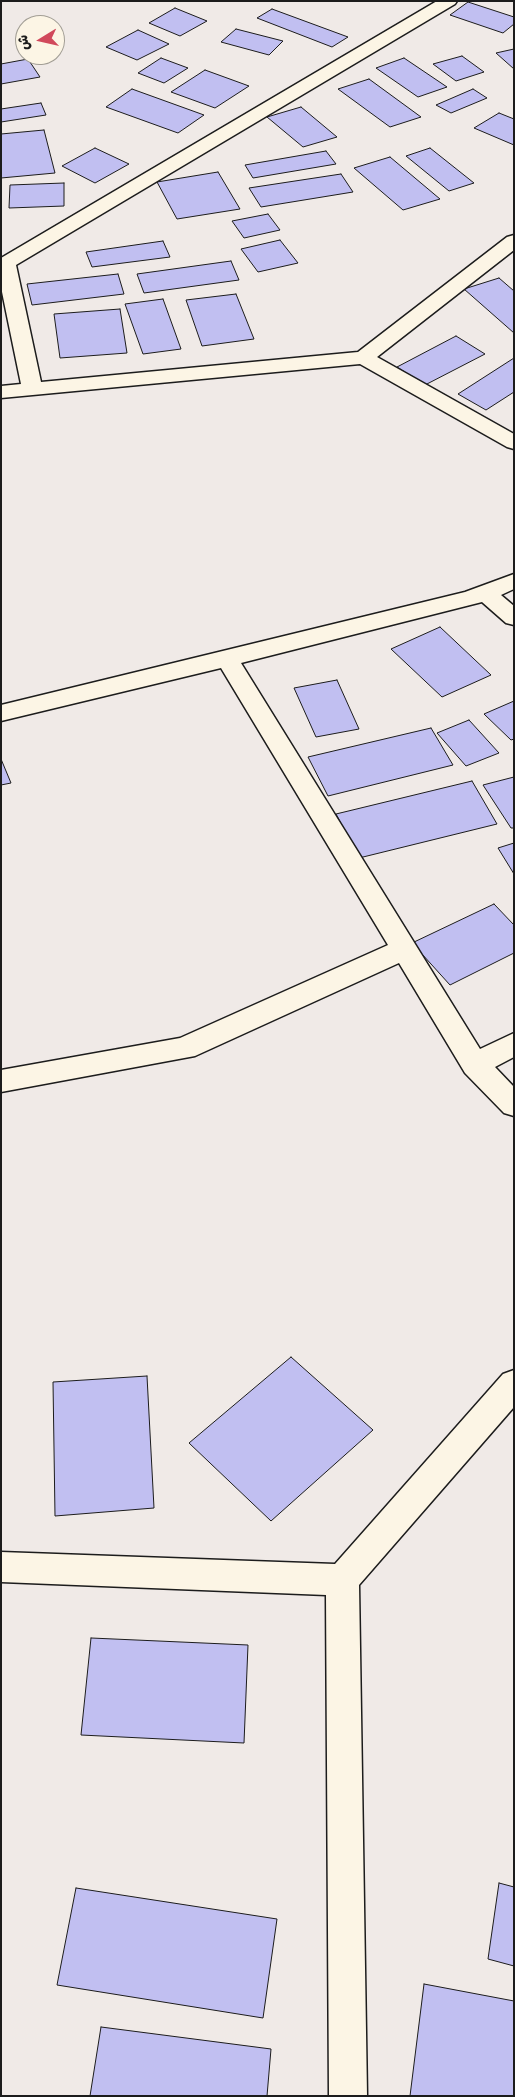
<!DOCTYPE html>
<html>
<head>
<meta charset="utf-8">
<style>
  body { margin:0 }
  #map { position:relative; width:515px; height:2097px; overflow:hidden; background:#f0eae7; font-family:"Gochi Hand","Playpen Sans Arabic",sans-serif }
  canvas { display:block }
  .frame { position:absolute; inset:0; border:2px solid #1c1c1c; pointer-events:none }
  .north { position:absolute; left:15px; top:15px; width:50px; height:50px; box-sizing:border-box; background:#fcf5e5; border:1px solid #a29e95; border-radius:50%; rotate:261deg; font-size:14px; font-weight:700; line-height:20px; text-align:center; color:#1c1c1c }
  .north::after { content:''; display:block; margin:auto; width:18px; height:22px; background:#d1495b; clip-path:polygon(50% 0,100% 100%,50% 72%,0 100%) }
</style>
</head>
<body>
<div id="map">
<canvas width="515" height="2097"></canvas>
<div class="frame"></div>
<div class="north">ش</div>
</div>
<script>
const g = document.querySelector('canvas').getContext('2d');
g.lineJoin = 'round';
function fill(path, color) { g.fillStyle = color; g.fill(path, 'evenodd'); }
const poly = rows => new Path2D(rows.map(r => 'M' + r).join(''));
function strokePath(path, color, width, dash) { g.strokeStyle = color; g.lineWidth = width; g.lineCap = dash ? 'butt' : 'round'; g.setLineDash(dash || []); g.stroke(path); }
const building = poly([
  [468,2,514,17,514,24,503,33,450,15,468,2],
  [175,8,207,21,180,36,149,23,175,8],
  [272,9,348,37,332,47,257,18,272,9],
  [236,29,283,41,269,55,221,42,236,29],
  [138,30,169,44,137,60,106,47,138,30],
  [514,49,514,69,496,53,514,49],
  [462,56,484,72,456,81,433,64,462,56],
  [161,58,188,68,164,83,138,73,161,58],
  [404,58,447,87,418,97,376,68,404,58],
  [28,59,40,77,1,84,1,64,28,59],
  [205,70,249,86,215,108,171,92,205,70],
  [369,79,421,117,390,127,338,89,369,79],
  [132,89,204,115,178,133,106,107,132,89],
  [473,89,487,98,451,113,436,105,473,89],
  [41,103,46,115,1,122,1,109,41,103],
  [301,107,337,137,303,147,267,117,301,107],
  [499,113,514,119,514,145,474,128,499,113],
  [44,130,55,173,1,178,1,134,44,130],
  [95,148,129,164,95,183,62,166,95,148],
  [430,148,474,183,449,191,406,156,430,148],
  [326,151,336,164,253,178,245,165,326,151],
  [390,157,440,199,403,210,354,168,390,157],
  [218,172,240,209,177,219,157,182,218,172],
  [341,174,353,192,261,207,249,188,341,174],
  [64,183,64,206,9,208,10,185,64,183],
  [268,214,280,230,244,238,232,221,268,214],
  [280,240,298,263,258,272,241,249,280,240],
  [163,241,170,257,92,267,86,252,163,241],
  [231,261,239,280,144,293,137,274,231,261],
  [118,274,124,294,32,305,27,284,118,274],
  [499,278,514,291,514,333,464,289,499,278],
  [236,294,254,339,202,346,186,300,236,294],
  [163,299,181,349,143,354,125,304,163,299],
  [120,309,127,353,60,358,54,314,120,309],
  [456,336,485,354,425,385,397,367,456,336],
  [514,358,514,392,486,410,458,394,514,358],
  [440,627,491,675,442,697,391,649,440,627],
  [337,680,359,729,316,737,294,688,337,680],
  [514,701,514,739,511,740,484,714,514,701],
  [469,720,499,753,466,766,437,733,469,720],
  [431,728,453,765,328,796,308,757,431,728],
  [1,759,11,783,1,785,1,759],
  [514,777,514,828,511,828,483,785,514,777],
  [472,781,497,824,359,858,336,814,472,781],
  [514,843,514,874,498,848,514,843],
  [494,904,514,925,514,953,450,985,412,943,494,904],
  [291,1357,373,1430,271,1521,189,1443,291,1357],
  [147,1376,154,1508,55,1516,53,1382,147,1376],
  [91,1638,248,1645,244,1743,81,1735,91,1638],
  [499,1883,514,1887,514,1966,488,1959,499,1883],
  [76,1888,277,1919,263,2018,57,1985,76,1888],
  [424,1984,514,2001,514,2096,410,2096,424,1984],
  [101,2027,271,2049,267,2096,90,2096,101,2027]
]);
const street = poly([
  [437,1,457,1,455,4,16,265,41,382,358,352,507,237,514,235,514,250,377,357,514,434,514,449,507,447,360,364,1,398,1,386,21,384,1,287,1,258,437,1],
  [514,574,514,589,501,595,514,606,514,625,506,623,482,602,241,663,480,1049,514,1033,514,1057,495,1067,514,1087,514,1116,504,1113,465,1073,399,963,195,1056,1,1092,1,1070,180,1038,388,945,221,668,1,721,1,705,465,592,514,574],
  [514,1370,514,1407,359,1585,367,2096,329,2096,326,1595,1,1582,1,1552,335,1564,503,1374,514,1370]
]);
fill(building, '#c1bff1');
strokePath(building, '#1c1c1c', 1);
strokePath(street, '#1c1c1c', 3);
fill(street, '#fcf5e5');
</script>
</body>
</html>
